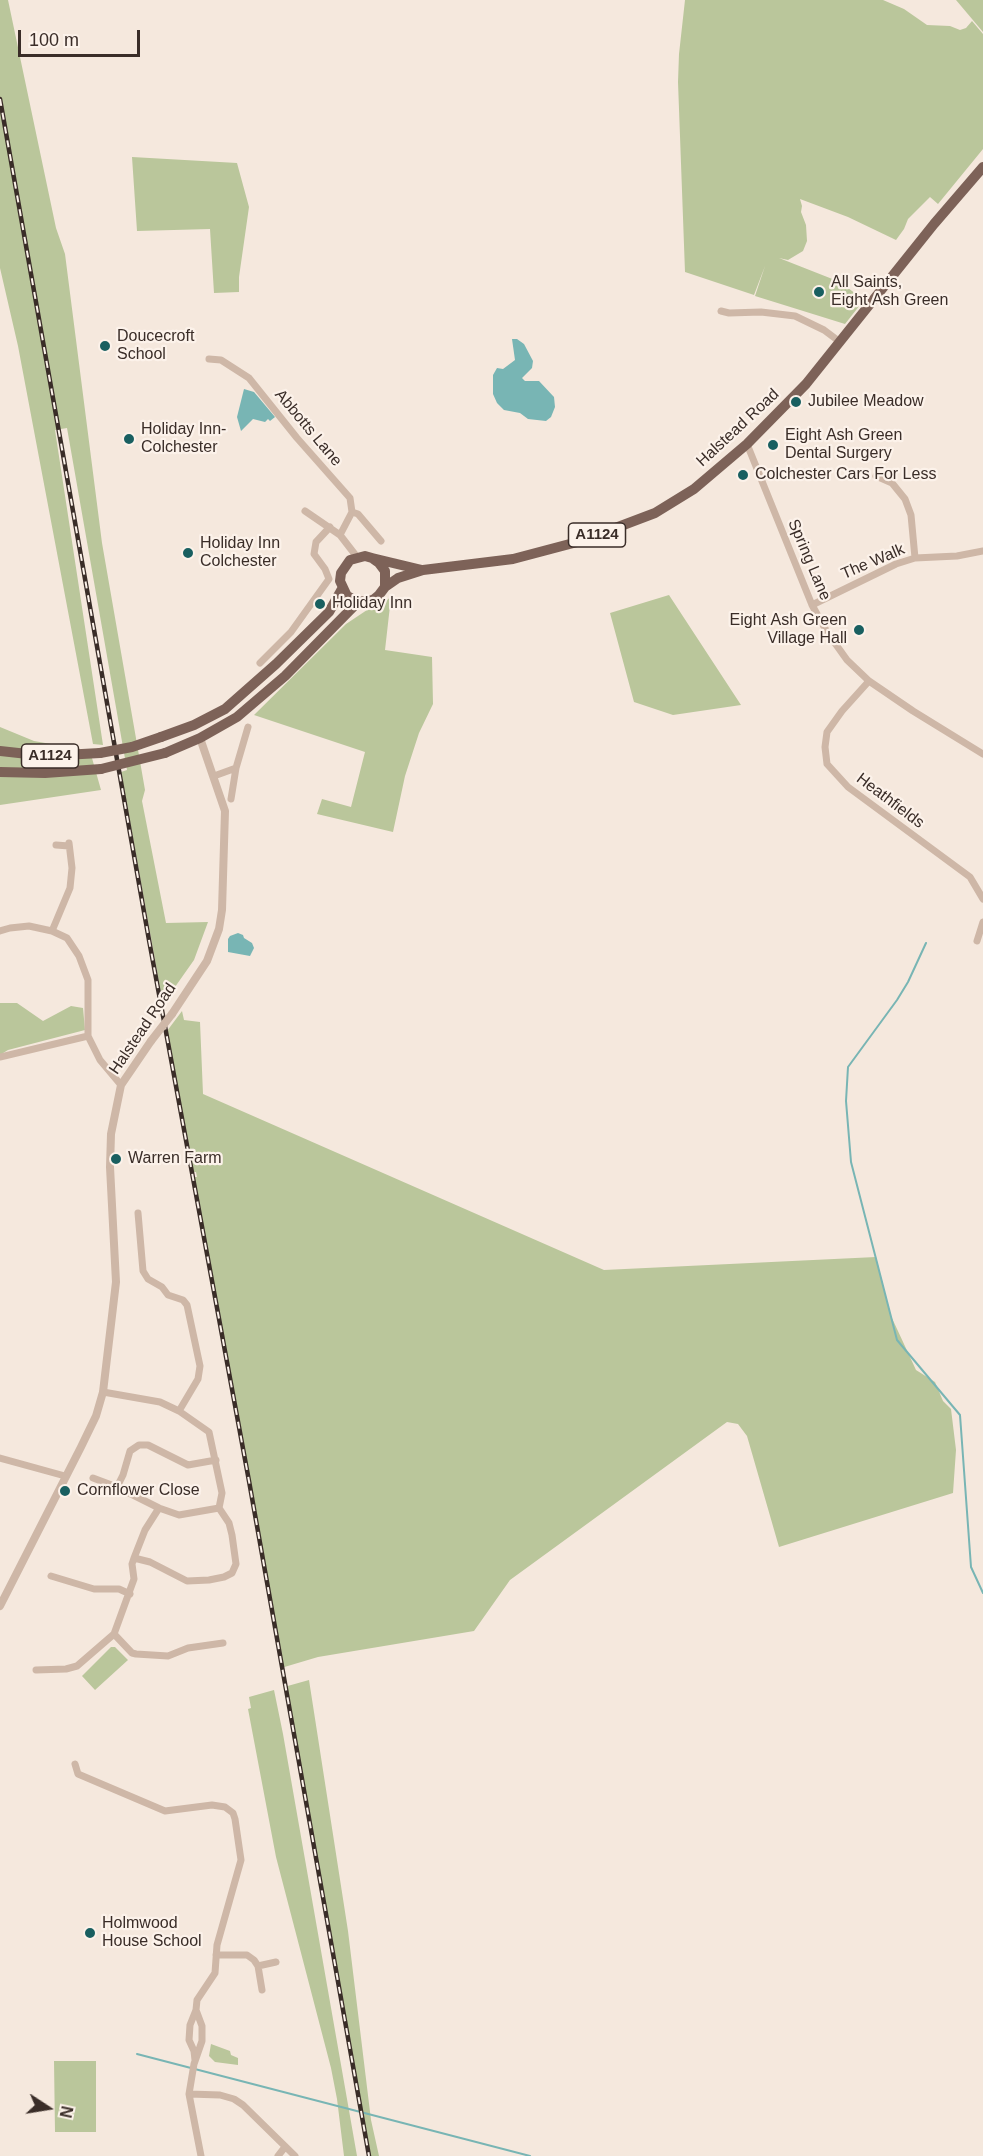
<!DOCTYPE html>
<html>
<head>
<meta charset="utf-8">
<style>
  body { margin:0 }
  #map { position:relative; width:983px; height:2156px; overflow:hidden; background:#f5e8dd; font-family:Arial,sans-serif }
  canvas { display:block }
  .north { position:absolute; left:18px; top:2078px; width:60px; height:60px; -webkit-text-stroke:4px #fcf2ea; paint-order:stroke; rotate:102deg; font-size:16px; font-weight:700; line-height:24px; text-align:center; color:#3a2d28 }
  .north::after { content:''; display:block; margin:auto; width:21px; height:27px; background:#3a2d28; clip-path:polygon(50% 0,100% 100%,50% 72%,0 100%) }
  .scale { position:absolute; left:18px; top:30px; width:122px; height:27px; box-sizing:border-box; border:3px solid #3a2d28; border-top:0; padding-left:8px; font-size:18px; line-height:21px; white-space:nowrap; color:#3a2d28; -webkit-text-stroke:4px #fcf2ea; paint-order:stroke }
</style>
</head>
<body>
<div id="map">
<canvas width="983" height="2156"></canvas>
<div class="north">N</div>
<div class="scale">100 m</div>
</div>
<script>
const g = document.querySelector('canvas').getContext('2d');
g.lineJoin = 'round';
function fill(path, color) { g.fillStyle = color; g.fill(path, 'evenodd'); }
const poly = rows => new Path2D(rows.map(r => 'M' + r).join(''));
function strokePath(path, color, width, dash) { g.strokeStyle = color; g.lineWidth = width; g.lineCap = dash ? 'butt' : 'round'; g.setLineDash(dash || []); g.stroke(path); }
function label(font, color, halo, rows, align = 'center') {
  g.font = font + ' Arial,sans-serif'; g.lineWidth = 4.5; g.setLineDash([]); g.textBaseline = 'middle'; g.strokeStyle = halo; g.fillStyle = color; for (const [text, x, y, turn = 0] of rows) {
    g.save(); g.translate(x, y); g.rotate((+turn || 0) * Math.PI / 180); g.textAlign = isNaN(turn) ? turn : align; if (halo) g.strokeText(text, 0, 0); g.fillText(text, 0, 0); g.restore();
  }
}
const green = poly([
  [0,0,8,0,56,228,65,254,102,543,145,790,142,801,166,923,208,922,194,960,163,1004,121,772,127,770,67,428,55,430,103,745,93,744,18,346,0,268],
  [685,0,883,0,904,9,927,25,950,26,960,30,966,28,972,21,983,34,983,149,938,204,930,197,908,219,904,229,896,240,848,217,800,199,802,206,801,212,806,225,807,241,803,251,788,260,779,258,840,282,864,300,845,324,755,296,765,266,754,295,685,272,678,82,679,54],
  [956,0,983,0,983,32],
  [132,157,237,163,249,207,239,277,239,292,214,293,210,229,137,231],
  [669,595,741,705,673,715,634,702,610,613],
  [391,597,385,650,432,657,433,704,419,733,405,776,393,832,317,814,322,799,351,807,365,752,254,715,346,624,370,608,378,606],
  [0,727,34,741,90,751,101,790,0,805],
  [0,1003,17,1003,43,1021,71,1006,83,1008,85,1030,8,1050,0,1055],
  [182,1011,184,1020,200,1022,203,1094,604,1270,876,1257,891,1316,916,1370,935,1382,943,1401,951,1409,956,1450,953,1493,779,1547,747,1436,738,1424,727,1422,510,1580,474,1631,318,1657,281,1668,209,1255,194,1177,197,1177,196,1172,193,1172,167,1031],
  [111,1647,115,1647,128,1660,95,1690,82,1676],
  [309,1680,348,1931,371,2120,379,2156,368,2156,284,1687],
  [274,1690,283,1734,357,2156,344,2156,337,2099,331,2068,276,1857,248,1709,251,1708,249,1697],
  [211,2044,230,2051,231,2055,238,2058,238,2065,215,2062,209,2056],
  [54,2061,96,2061,96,2132,55,2132]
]);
const water = poly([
  [512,339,517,339,524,344,533,361,532,368,522,378,525,381,539,381,554,397,555,407,551,417,546,421,528,419,520,413,504,410,497,403,493,394,493,375,497,368,503,369,515,360],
  [244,389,254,392,275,417,270,421,268,419,265,422,253,419,241,431,237,417],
  [238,933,243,935,244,938,252,943,254,948,250,956,228,952,228,939,230,936]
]);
const stream = poly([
  [926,943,908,982,897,1000,848,1067,846,1101,851,1162,897,1340,960,1415,971,1567,983,1593],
  [137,2054,530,2156]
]);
const minor = poly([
  [721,311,729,313,761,312,795,316,824,330,840,342],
  [209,359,221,360,249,378,297,438,350,498,352,512,340,535],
  [747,444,812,605,827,632,847,660,869,681,913,711,983,754],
  [876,476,892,483,905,499,911,515,915,558],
  [305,511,340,535,357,557],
  [352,512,358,514,381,541],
  [812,605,896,564,915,558,957,556,983,551],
  [260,663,291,632,329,579,325,569,314,554,316,542,330,527],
  [869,681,842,711,827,732,825,747,827,764,848,787,970,877,983,899],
  [214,776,236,768,248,727],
  [231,799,236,768],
  [56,845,69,846],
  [0,931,10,928,29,926,52,931,67,938,79,956,88,980,88,1036,100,1060,121,1085],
  [52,931,70,888,72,868,69,843],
  [977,941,983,922],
  [0,1057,88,1036],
  [138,1213,143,1271,148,1279,162,1287,168,1295,183,1300,187,1305,200,1366,198,1379,179,1411],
  [0,1458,65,1476],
  [93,1478,117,1487,159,1508,179,1515,219,1508,222,1493,209,1432,179,1411,160,1402,103,1392],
  [117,1487,123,1475,130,1451,139,1445,148,1445,188,1465,216,1460],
  [134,1558,150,1562,187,1581,209,1580,224,1577,232,1573,236,1564,232,1535,229,1523,219,1508],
  [51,1576,94,1589,119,1589,130,1594],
  [114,1634,132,1653,136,1654,168,1656,188,1648,223,1643],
  [36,1670,66,1669,77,1666,114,1634,134,1579,132,1564,134,1558,145,1530,159,1508],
  [75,1764,78,1774,165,1811,212,1805,225,1807,233,1813,235,1819,241,1860,217,1945,215,1973,197,2000,196,2010,190,2025,189,2040,194,2051,195,2060],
  [216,1955,247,1955,254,1960,258,1966,262,1990],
  [258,1966,276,1962],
  [196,2010,202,2026,202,2041,194,2064,189,2094,201,2156],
  [189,2094,220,2095,234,2099,243,2105,295,2156],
  [278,2156,285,2147]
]);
const tertiary = poly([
  [172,1014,207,961,219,929,222,910,225,811,200,738],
  [0,1606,81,1447,96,1416,103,1392,116,1282,110,1167,111,1134,121,1085,151,1041]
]);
const primary = poly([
  [372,558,379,563,385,571,385,587,379,595,373,600,358,602,347,596,340,581,341,573,350,560,365,556,372,558,422,570],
  [385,587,398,578,423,570,513,559,581,541,655,513,694,489,747,444,806,384,934,224,983,167],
  [161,737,194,725,225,709,276,664,329,612,342,589],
  [0,751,46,756,100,753],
  [165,753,200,738,237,717,285,676,358,602],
  [0,772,45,773,101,769]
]);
const rail = poly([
  [0,99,149,940,249,1481,369,2156]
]);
const tertiaryBridge = poly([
  [151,1041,172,1014]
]);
const primaryBridge = poly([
  [100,753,132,747,161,737],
  [101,769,165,753]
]);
const markers = [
  [819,292,6,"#195f60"],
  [105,346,6,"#195f60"],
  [796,402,6,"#195f60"],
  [129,439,6,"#195f60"],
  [773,445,6,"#195f60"],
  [743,475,6,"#195f60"],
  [188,553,6,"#195f60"],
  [320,604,6,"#195f60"],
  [859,630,6,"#195f60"],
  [116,1159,6,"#195f60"],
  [65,1491,6,"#195f60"],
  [90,1933,6,"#195f60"]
];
const shields = [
  [597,535,57],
  [50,756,57]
];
const shieldNames = [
  ["A1124",597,535],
  ["A1124",50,756]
];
const poiNames = [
  ["All Saints,",831,283],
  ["Eight Ash Green",831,301],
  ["Doucecroft",117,337],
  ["School",117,355],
  ["Jubilee Meadow",808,402],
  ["Holiday Inn-",141,430],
  ["Colchester",141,448],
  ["Eight Ash Green",785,436],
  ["Dental Surgery",785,454],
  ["Colchester Cars For Less",755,475],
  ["Holiday Inn",200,544],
  ["Colchester",200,562],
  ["Holiday Inn",332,604],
  ["Eight Ash Green",847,621,"right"],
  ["Village Hall",847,639,"right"],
  ["Warren Farm",128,1159],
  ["Cornflower Close",77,1491],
  ["Holmwood",102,1924],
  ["House School",102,1942]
];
const streetNames = [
  ["Abbotts Lane",308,428,50],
  ["Halstead Road",738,428,-43],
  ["Spring Lane",809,560,67],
  ["The Walk",873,562,-23],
  ["Heathfields",890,801,37],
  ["Halstead Road",143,1029,-56]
];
fill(green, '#bac69b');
fill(water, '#78b5b4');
strokePath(stream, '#78b5b4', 2);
strokePath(minor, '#ceb7a7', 7);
strokePath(tertiary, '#ceb7a7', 8);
strokePath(primary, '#7d6258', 10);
strokePath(rail, '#3a2d28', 4.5);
strokePath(rail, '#fcf2ea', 2, [7]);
strokePath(tertiaryBridge, '#ceb7a7', 8);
strokePath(primaryBridge, '#7d6258', 10);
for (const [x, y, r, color] of markers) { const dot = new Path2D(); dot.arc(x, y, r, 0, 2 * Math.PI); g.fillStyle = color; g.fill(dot); strokePath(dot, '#fcf2ea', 2); }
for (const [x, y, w] of shields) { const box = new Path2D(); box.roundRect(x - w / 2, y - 12, w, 24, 4.5); g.fillStyle = '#fcf2ea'; g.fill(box); strokePath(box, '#3a2d28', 1.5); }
label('bold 15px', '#3a2d28', null, shieldNames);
label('16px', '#3a2d28', '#fcf2ea', poiNames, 'left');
label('16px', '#3a2d28', '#fcf2ea', streetNames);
</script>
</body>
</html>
